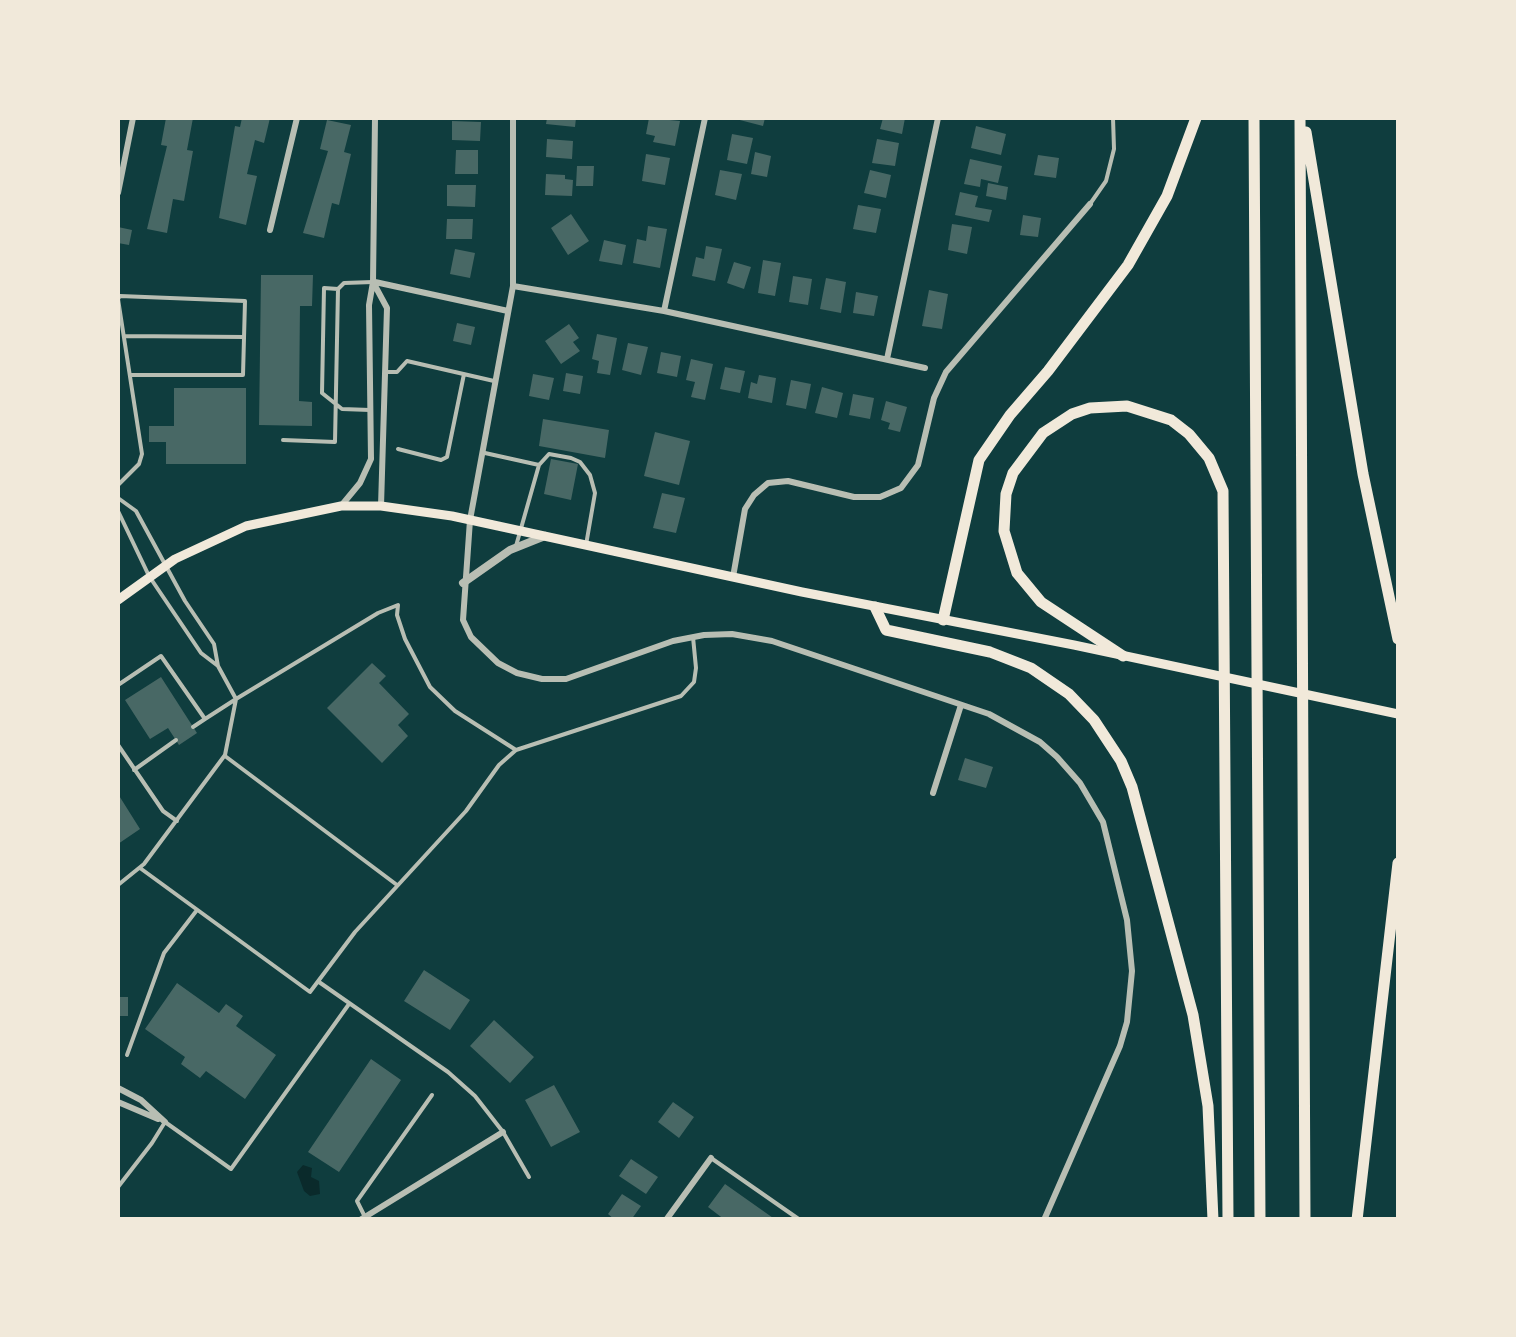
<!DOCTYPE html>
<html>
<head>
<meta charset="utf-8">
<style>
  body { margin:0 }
  #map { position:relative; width:1516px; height:1337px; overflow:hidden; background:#0f3d3e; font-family:"IBM Plex Serif",serif }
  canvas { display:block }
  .frame { position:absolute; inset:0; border:120px solid #f1e9da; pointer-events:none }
</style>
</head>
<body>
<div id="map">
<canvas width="1516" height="1337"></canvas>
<div class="frame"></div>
</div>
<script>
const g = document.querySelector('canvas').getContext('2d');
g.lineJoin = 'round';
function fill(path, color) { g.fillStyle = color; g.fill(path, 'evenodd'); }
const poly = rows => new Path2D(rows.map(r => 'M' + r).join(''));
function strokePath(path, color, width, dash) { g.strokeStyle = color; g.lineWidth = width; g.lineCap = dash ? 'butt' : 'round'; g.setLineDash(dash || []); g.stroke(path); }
const water = poly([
  [303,1165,312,1168,311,1177,319,1181,320,1194,310,1196,304,1191,297,1172]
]);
const building = poly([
  [166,118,193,118,187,150,193,151,184,201,173,199,167,233,147,229,167,146,161,145],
  [242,118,270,118,264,143,255,140,247,174,257,176,246,225,219,218,235,126,240,127],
  [547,118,576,118,575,127,546,124],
  [649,118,680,121,675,146,653,142,655,136,646,134],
  [732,118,765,118,763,126],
  [883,118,905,118,902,134,880,129],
  [327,120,351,125,344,152,351,154,339,205,332,203,324,238,303,233,328,151,320,149],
  [452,121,481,122,480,141,452,140],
  [976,126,1006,134,1001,155,971,148],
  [732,134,753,138,747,164,727,160],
  [547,139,573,141,572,159,546,157],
  [877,139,899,143,895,166,872,163],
  [456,150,478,150,478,174,455,174],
  [755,152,771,156,767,177,751,174],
  [646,154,670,158,665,185,642,181],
  [1038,155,1059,158,1056,178,1034,175],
  [970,159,1002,166,998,183,981,179,980,187,964,184],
  [577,166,594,166,593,186,576,186],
  [720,170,742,174,736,200,715,195],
  [870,170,891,175,886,198,864,193],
  [546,174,565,175,565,179,573,180,572,196,545,195],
  [988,183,1008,187,1006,200,986,196],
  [447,185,476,185,475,207,447,206],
  [960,192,978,196,975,207,992,210,989,222,955,215],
  [858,205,881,209,876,233,853,229],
  [571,214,589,241,568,255,551,228],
  [1023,215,1041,218,1038,237,1020,235],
  [447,219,473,219,472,239,446,239],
  [952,224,972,227,967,254,948,250],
  [648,226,667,229,660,268,633,263,637,239,646,241],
  [118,227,132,230,129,245,118,243],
  [604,240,626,245,622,265,599,261],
  [706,246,722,249,715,281,692,276,696,257,704,259],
  [455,249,475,253,470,278,450,274],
  [763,260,781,263,775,296,758,293],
  [734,262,751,267,744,289,727,283],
  [261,275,313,275,312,306,300,306,299,401,312,402,312,426,259,425],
  [793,276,812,279,808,305,789,302],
  [826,278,846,282,841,313,820,309],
  [929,290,948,294,942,329,922,326],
  [856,292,878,296,874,316,853,313],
  [457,323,475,327,471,345,453,341],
  [569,324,579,338,573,342,580,351,561,364,545,341],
  [597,334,617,338,610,375,597,373,599,361,592,359],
  [628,343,648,347,641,375,622,370],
  [661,352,681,356,677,377,657,373],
  [691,359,713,364,705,400,691,397,695,382,686,380],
  [725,367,745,371,740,393,720,389],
  [566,373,583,376,580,394,563,391],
  [533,374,554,378,549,400,529,396],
  [759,375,776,378,772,403,748,398,751,382,757,384],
  [791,380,811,384,806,409,786,405],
  [822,387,843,393,837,418,815,413],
  [174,388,246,388,246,464,166,464,166,442,149,442,149,426,174,426],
  [853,394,874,398,870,419,849,415],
  [886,401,907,407,900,432,888,429,890,423,881,420],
  [543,419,609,430,605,458,539,446],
  [655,432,690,441,679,485,644,476],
  [551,459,578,464,571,500,544,494],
  [662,493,685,498,676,533,653,528],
  [372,663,386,676,379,683,409,714,398,725,408,736,382,763,327,708],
  [161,677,197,733,179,745,168,728,150,739,125,700],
  [965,758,993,767,986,788,958,780],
  [118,794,140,829,118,844],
  [424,970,470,1000,450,1030,404,1001],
  [177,983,219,1013,226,1004,243,1016,236,1026,276,1055,245,1099,206,1071,200,1078,181,1064,185,1057,145,1029],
  [118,997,128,997,128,1016,118,1016],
  [494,1020,534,1057,510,1083,470,1046],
  [371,1059,401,1080,339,1172,308,1152],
  [554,1085,580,1132,551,1147,525,1100],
  [673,1102,694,1117,679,1138,658,1122],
  [631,1159,658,1177,646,1194,619,1176],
  [725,1184,776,1220,725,1220,708,1207],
  [622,1194,641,1206,631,1220,615,1220,608,1214]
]);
const service = poly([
  [1090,204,1106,181,1114,149,1113,118],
  [124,336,244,337],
  [386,372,397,372,407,361,494,381],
  [370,410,342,409,322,393,324,288,338,289,344,283,373,282],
  [283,440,335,442,338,289],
  [398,449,441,460,447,457,464,374],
  [485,453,539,465],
  [118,485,139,464,142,454,118,299,120,296,245,301,243,375,131,375],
  [118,498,136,511,185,601,214,644,218,666,236,699,205,719,161,656,118,685],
  [118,511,149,576,201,653,218,666],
  [516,546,539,465,549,454,571,458,580,462,590,475,595,493,586,545],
  [193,727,205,719],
  [118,745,163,811,177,821],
  [225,756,397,885],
  [134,770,176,740],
  [140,868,310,992,355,932,466,811,499,765,516,750],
  [118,885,144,864,225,755,236,699,378,613,398,605,397,615,405,639,430,687,455,711,516,750,681,696,694,682,696,668,693,637],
  [319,982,448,1072,475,1096,503,1132,529,1177],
  [127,1055,164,953,197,910],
  [711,1158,800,1220],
  [118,1187,152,1143,165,1122,231,1169,349,1004],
  [364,1215,357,1201,432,1095]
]);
const minor = poly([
  [513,118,513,286,470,520,463,620,471,637,498,663,517,673,542,679,566,679,673,641,704,635,732,634,772,641,989,714,1040,742,1057,757,1080,783,1103,822,1127,920,1132,971,1127,1022,1120,1046,1044,1220],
  [118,193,133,118],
  [270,230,297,118],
  [373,282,387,308,381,506],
  [375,282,508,311],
  [513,286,664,311,925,368],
  [664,311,705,118],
  [887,359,938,118],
  [341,506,360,483,371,459,369,305,373,282,375,118],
  [733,577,745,509,754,495,768,483,788,481,854,497,880,497,901,488,918,465,934,398,946,372,1090,204],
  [933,793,961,705],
  [118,1088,141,1100,165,1122],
  [118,1102,158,1119],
  [360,1220,503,1132],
  [666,1220,711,1158]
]);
const tertiary = poly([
  [463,583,510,550,545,536]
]);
const secondary = poly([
  [118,600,175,559,246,526,341,506,381,506,452,516,802,592,1074,645,1398,714]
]);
const motorway = poly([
  [1254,118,1260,1220],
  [1300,118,1305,1220],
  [1306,132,1363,474,1398,639],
  [875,607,886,630,990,652,1031,668,1069,694,1094,720,1121,761,1132,787,1193,1015,1208,1106,1213,1220],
  [943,620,979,460,1010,415,1048,371,1128,265,1167,196,1196,118],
  [1123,656,1041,602,1017,573,1004,531,1006,494,1013,473,1043,433,1072,414,1090,408,1127,406,1171,420,1189,434,1209,458,1223,491,1228,1220],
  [1357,1220,1398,863]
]);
fill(water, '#0a2a2b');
fill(building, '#486865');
strokePath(service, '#b8beb3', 4);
strokePath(minor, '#b8beb3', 6);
strokePath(tertiary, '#b8beb3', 8);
strokePath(secondary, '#f1e9da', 9);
strokePath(motorway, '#f1e9da', 11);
</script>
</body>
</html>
